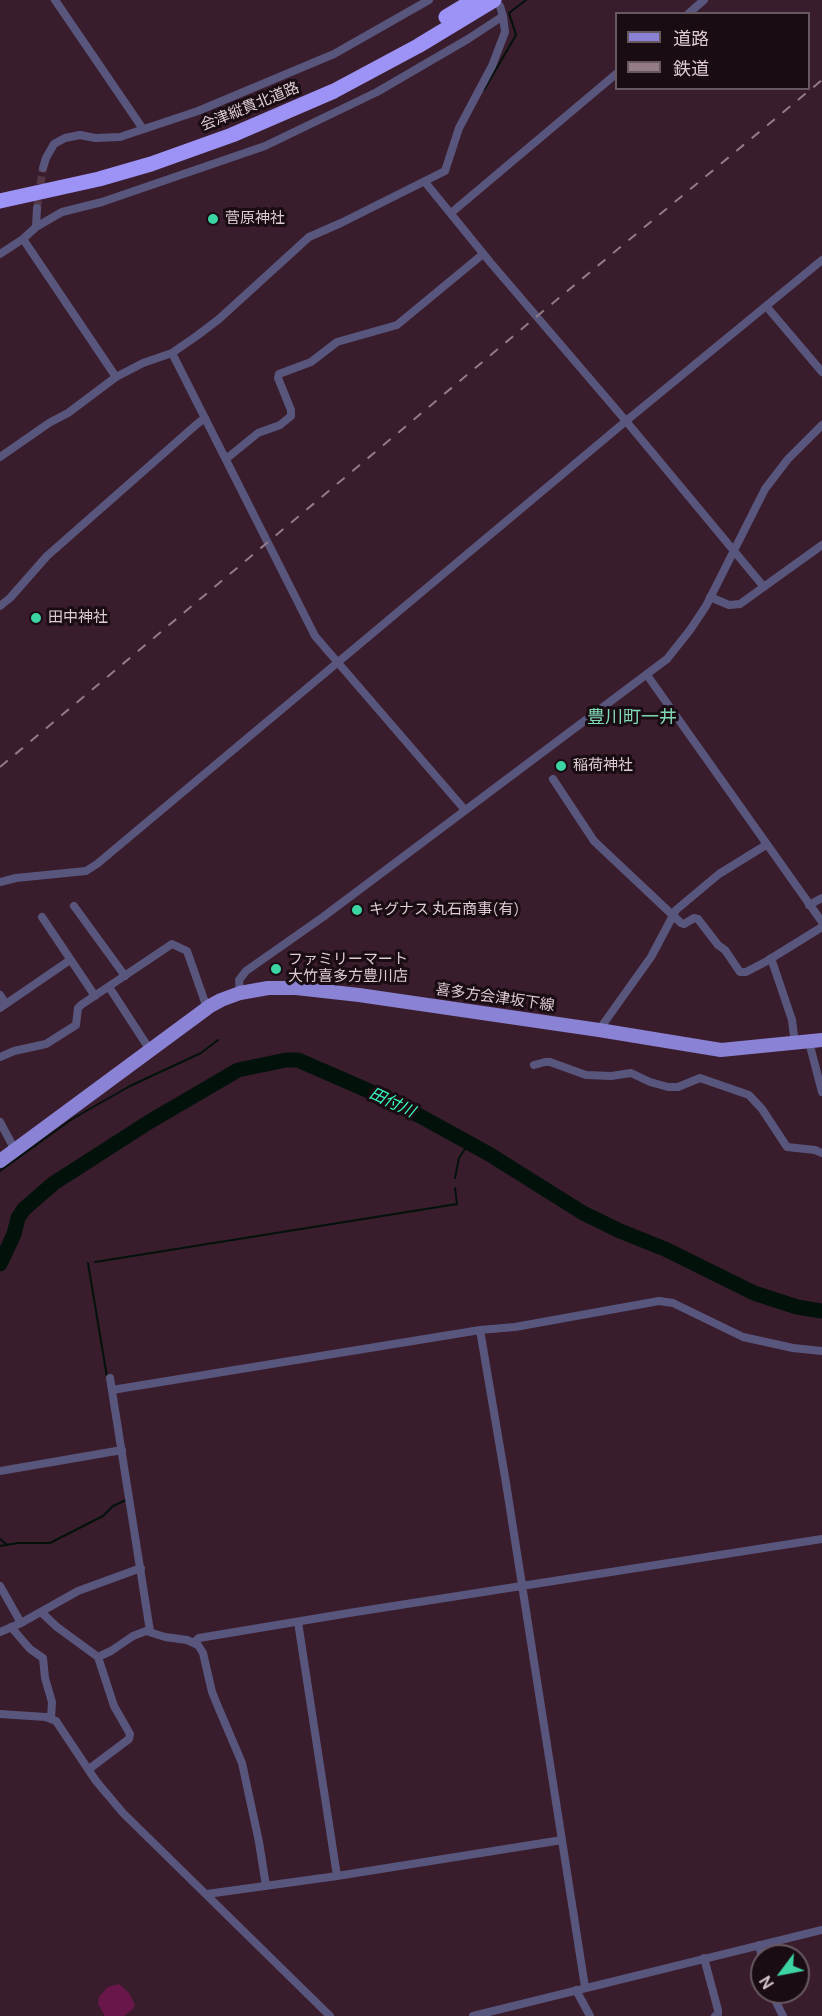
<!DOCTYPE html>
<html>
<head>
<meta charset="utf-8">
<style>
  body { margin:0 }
  #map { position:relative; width:822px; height:2016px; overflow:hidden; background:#3a1d2d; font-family:Manrope,"Noto Sans JP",sans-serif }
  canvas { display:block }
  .legend { position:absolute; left:615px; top:12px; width:195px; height:78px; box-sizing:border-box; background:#190c13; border:2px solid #685861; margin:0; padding:8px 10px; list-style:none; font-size:18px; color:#dfcbd5 }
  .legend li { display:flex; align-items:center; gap:12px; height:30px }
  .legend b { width:30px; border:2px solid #685861 }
  .north { position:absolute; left:750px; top:1944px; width:60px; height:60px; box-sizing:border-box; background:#190c13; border:2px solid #685861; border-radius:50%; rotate:238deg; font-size:16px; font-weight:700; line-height:24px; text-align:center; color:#dfcbd5 }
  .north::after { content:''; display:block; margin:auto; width:21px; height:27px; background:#3cd4a3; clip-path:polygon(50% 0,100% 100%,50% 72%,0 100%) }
</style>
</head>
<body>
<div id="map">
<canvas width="822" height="2016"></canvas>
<ul class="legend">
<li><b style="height:8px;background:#8a82d4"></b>道路</li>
<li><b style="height:8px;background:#937b87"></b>鉄道</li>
</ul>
<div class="north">N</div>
</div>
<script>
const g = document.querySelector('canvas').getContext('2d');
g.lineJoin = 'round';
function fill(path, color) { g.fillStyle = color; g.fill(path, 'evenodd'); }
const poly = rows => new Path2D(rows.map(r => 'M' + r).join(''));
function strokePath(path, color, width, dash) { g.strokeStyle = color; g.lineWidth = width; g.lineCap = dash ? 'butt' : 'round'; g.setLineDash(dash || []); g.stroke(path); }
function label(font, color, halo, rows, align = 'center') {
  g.font = font + ' Manrope,"Noto Sans JP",sans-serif'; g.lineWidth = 6; g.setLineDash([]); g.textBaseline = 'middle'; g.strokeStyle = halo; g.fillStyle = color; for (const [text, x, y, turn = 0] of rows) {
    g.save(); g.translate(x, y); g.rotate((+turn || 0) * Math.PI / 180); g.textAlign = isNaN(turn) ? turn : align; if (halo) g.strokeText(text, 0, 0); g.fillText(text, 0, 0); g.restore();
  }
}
const green = poly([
  [119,1984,129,1993,135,2005,132,2010,124,2016,105,2016,98,2004,99,1997,108,1987]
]);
const stream = poly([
  [484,90,516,35,509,13,526,0],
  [0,1171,72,1119,130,1086,201,1053,218,1040],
  [455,1178,459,1158,469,1143],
  [95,1262,457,1204,455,1188],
  [88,1263,107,1377],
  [0,1539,7,1545],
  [0,1546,18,1543,50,1543,103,1516,113,1506,126,1500]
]);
const river = poly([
  [0,1264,14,1234,18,1218,24,1209,54,1183,149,1122,238,1070,286,1060,298,1060,376,1094,420,1116,489,1154,583,1213,620,1231,665,1249,754,1293,797,1307,822,1311]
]);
const streetTunnel = poly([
  [37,208,43,168]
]);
const street = poly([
  [55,0,143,129],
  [688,14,704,0],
  [43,168,46,158,54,144,65,138,80,135,95,138,120,137,198,111,334,54,429,0],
  [425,182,490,262,626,421,764,587],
  [451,213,616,74],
  [36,227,62,212,102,202,265,146,377,92,468,39,503,16,500,6],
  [23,239,116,377],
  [0,254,23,239,36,227,37,208],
  [766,306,822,372],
  [172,353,315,636,465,810],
  [0,457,49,423,68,413,116,377,143,363,172,353,198,335,219,319,309,237,341,223,445,171,459,128,492,66,505,32,503,16],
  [226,459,258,433,280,425,291,416,291,410,278,378,279,374,311,362,337,342,397,325,483,254],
  [710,597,729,605,740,604,822,545],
  [0,606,10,598,47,556,197,424,205,418],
  [647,675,822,922],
  [553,779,594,841,681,923,684,924,694,918,698,919,718,945,725,950,740,972,746,972,767,961,822,927],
  [0,882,16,878,86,871,97,864,626,421,822,260],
  [809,905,822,898],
  [74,906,125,976],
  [42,917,95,996],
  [771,958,792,1020,795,1044],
  [109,987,150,1050],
  [240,993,239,980,246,971,323,917,667,659,690,630,706,606,765,489,788,459,822,425],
  [0,995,6,1004],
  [0,1008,70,960],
  [599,1030,651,957,676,910,719,874,766,845],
  [809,1042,822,1092],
  [0,1057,14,1051,46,1044,76,1025,78,1008,81,1005,172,944,187,951,207,1008],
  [534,1065,545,1062,550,1062,586,1075,611,1076,631,1073,650,1082,668,1087,678,1087,700,1078,749,1095,762,1109,787,1147,815,1150,822,1153],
  [0,1122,15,1150],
  [480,1330,506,1483,585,1987],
  [110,1378,150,1631],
  [112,1390,480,1330,515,1327,659,1301,673,1303,743,1337,793,1348,822,1351],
  [0,1471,122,1450],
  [0,1586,21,1623],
  [41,1612,57,1627,98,1657,114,1706,130,1734,129,1739,89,1769],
  [298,1622,337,1876],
  [11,1627,30,1649,43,1658,45,1678,52,1702,51,1718],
  [0,1632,21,1623,78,1591,141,1568],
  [194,1642,199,1638,349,1613,822,1539],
  [98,1657,111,1651,133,1636,146,1631,165,1637,187,1640,198,1645,203,1653,212,1692,219,1709,242,1763,259,1842,266,1886],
  [0,1714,46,1717,56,1721,96,1781,123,1813,330,2016],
  [207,1894,337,1876,562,1840],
  [759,1945,762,1958],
  [704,1958,718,2010,718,2014,715,2016],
  [576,1990,590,2016],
  [771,1992,783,2016],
  [473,2016,822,1930]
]);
const primary = poly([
  [0,1161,210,1006,221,1000,240,993,268,988,296,988,359,995,599,1030,721,1050,822,1040]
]);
const highway = poly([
  [446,17,474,0],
  [0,201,99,179,151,164,232,135,334,91,418,46,494,0]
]);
const rail = poly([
  [0,767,536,317,822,80]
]);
const markers = [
  [213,219,6,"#3cd4a3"],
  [36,618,6,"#3cd4a3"],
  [561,766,6,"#3cd4a3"],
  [357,910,6,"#3cd4a3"],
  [276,969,6,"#3cd4a3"]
];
const streetNames = [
  ["会津縦貫北道路",250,107,-22],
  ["喜多方会津坂下線",495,998,8]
];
const poiNames = [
  ["菅原神社",225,219],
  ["田中神社",48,618],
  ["稲荷神社",573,766],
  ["キグナス 丸石商事(有)",369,910],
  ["ファミリーマート",288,960],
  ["大竹喜多方豊川店",288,977]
];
const waterNames = [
  ["田付川",392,1103,25]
];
const quarterNames = [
  ["豊川町一井",632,718]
];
fill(green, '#69164b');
strokePath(stream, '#02120b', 2);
strokePath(river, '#02120b', 15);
strokePath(streetTunnel, '#533746', 8, [8, 4]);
strokePath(street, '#59567e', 8);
strokePath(primary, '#8a82d4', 14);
strokePath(highway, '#9d93f7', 15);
strokePath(rail, '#937b87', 2, [10, 10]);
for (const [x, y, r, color] of markers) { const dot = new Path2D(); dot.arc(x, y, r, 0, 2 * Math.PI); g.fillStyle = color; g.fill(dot); strokePath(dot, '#190c13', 2); }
label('15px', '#dfcbd5', '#190c13', streetNames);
label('15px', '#dfcbd5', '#190c13', poiNames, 'left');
label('italic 16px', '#35fdc1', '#190c13', waterNames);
label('18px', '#80d9b6', '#190c13', quarterNames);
</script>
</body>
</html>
